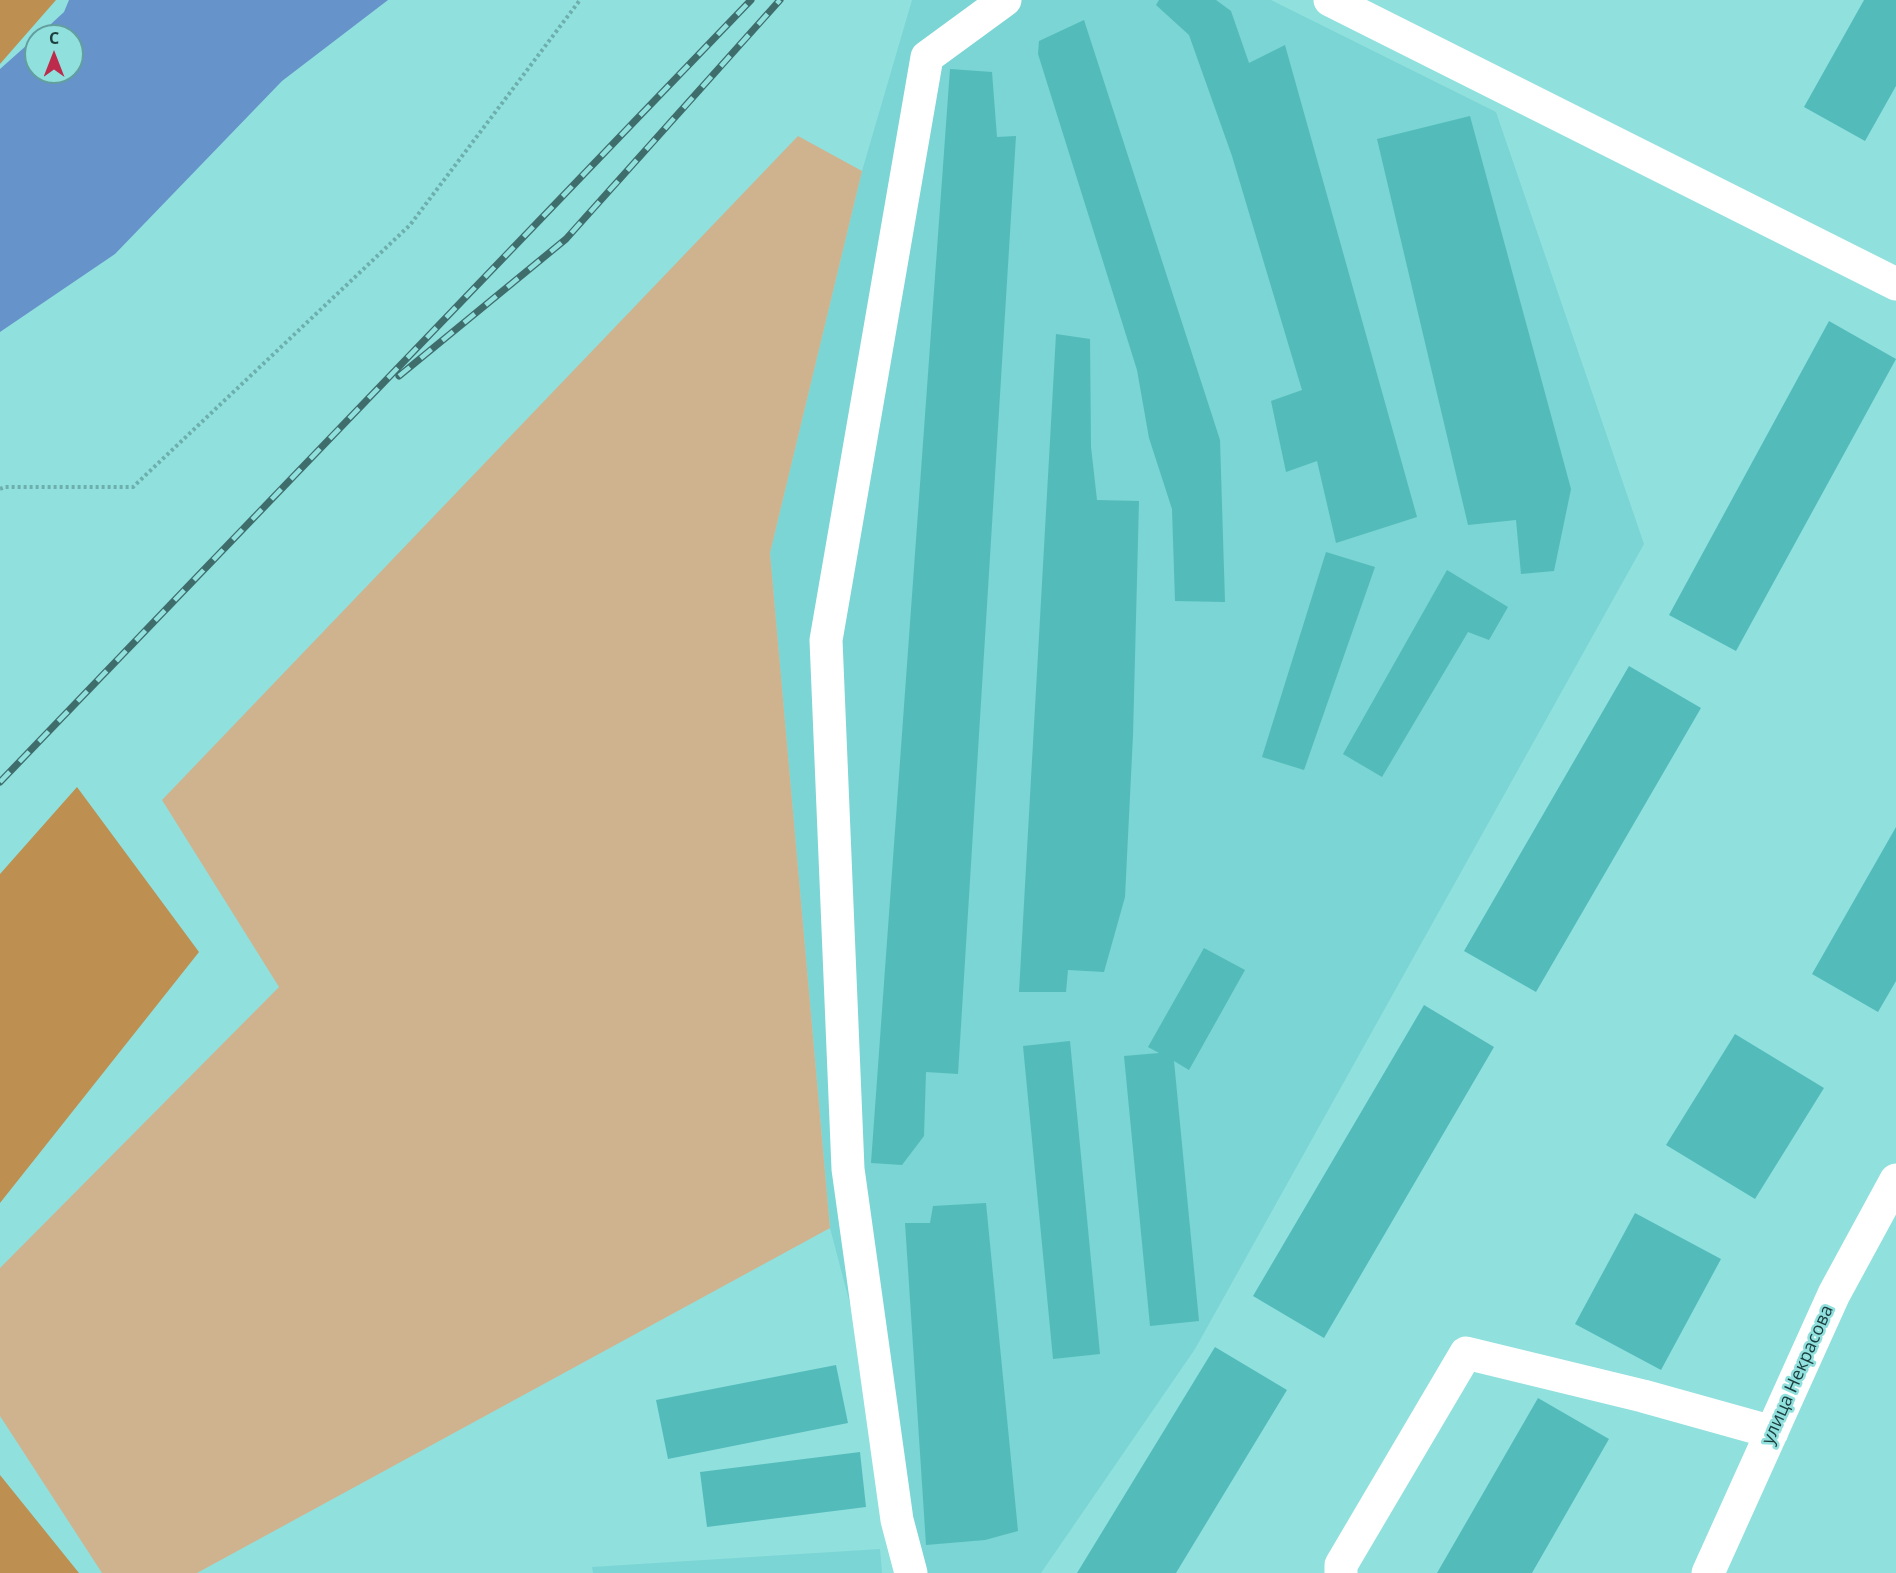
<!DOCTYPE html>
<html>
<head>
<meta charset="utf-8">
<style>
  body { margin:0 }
  #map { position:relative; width:1896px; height:1573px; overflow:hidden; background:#90e0de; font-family:"Open Sans",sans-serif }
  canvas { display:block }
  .north { position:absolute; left:24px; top:24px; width:60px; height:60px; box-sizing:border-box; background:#90e0de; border:2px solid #629f9e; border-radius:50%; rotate:0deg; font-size:16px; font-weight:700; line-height:24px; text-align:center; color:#1c3e3d }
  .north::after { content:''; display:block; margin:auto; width:21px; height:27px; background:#bc2b4b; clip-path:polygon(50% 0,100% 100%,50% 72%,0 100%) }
</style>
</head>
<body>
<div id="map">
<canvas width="1896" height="1573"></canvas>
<div class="north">С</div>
</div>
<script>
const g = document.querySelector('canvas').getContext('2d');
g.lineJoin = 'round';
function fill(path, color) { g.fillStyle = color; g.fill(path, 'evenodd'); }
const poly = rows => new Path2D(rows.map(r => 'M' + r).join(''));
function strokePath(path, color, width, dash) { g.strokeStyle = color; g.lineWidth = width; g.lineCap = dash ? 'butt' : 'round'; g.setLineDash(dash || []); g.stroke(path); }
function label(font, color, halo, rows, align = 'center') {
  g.font = font + ' "Open Sans",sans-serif'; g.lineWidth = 5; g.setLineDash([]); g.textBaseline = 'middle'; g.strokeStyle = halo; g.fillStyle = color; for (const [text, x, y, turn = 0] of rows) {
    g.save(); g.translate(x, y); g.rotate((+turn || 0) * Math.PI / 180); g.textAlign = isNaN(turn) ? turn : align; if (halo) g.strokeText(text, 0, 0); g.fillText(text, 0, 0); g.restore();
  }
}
const built = poly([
  [912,0,1271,0,1496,112,1644,544,1195,1349,1041,1573,925,1573,908,1525,830,1228,770,553,862,171],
  [880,1549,882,1573,593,1573,592,1567]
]);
const green = poly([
  [798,136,862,171,770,553,830,1228,197,1573,102,1573,0,1416,0,1268,279,987,162,800]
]);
const forest = poly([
  [0,0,56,0,0,64],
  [77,787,199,952,0,1203,0,874],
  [0,1475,79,1573,0,1573]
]);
const water = poly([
  [69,0,388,0,282,81,115,254,0,332,0,69,36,37,36,72,72,72,72,36,38,36,64,12]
]);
const building = poly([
  [1159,0,1216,0,1231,11,1249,63,1285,45,1417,517,1336,543,1317,461,1286,472,1271,401,1302,390,1232,156,1189,35,1156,5],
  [1864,0,1896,0,1896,86,1865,141,1804,107],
  [1084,20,1220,440,1225,602,1175,601,1172,509,1149,438,1137,370,1038,54,1039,41],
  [950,69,992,72,997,137,1016,136,958,1074,926,1072,924,1136,902,1165,871,1163],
  [1470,116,1571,489,1554,571,1521,574,1516,520,1468,525,1377,139],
  [1829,321,1896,359,1736,651,1669,615],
  [1056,334,1090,339,1091,447,1097,500,1139,501,1133,735,1125,897,1104,972,1068,970,1066,992,1019,992],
  [1326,552,1375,567,1304,770,1262,757],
  [1447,570,1508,607,1489,640,1468,632,1382,777,1343,754],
  [1629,666,1701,708,1536,992,1464,951],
  [1896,827,1896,981,1878,1012,1812,974],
  [1204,948,1245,970,1189,1070,1174,1061,1199,1321,1150,1326,1124,1056,1159,1053,1148,1047],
  [1424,1005,1494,1047,1324,1338,1253,1296],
  [1735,1034,1824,1088,1755,1199,1666,1145],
  [1070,1041,1100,1354,1053,1359,1023,1046],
  [986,1203,1018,1531,985,1540,926,1545,905,1223,930,1223,933,1206],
  [1635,1213,1721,1259,1661,1370,1575,1324],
  [1215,1347,1287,1390,1176,1573,1077,1573],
  [836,1365,848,1423,668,1459,656,1400],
  [1538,1398,1609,1439,1532,1573,1437,1573],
  [860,1452,866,1507,707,1527,700,1472]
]);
const path = poly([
  [0,489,5,487,133,487,410,225,580,0]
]);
const minor = poly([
  [1330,0,1896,284],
  [911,1573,897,1520,848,1169,826,640,927,57,1005,0],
  [1341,1573,1341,1565,1466,1353,1643,1396,1772,1432],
  [1708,1573,1834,1294,1896,1180]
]);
const rail = poly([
  [399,376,566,239,780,0],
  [0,782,751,0]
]);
const streetNames = [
  ["улица Некрасова",1798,1375,-66]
];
fill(built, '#7ad5d4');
fill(green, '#cfb38e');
fill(forest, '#bd9051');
fill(water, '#6693ca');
fill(building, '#53bcbb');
strokePath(path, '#6dafad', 4, [3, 3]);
strokePath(minor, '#fff', 33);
strokePath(rail, '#3e6d6c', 7);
strokePath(rail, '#90e0de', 4.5, [14]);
label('18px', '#1c3e3d', '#90e0de', streetNames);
</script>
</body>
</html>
